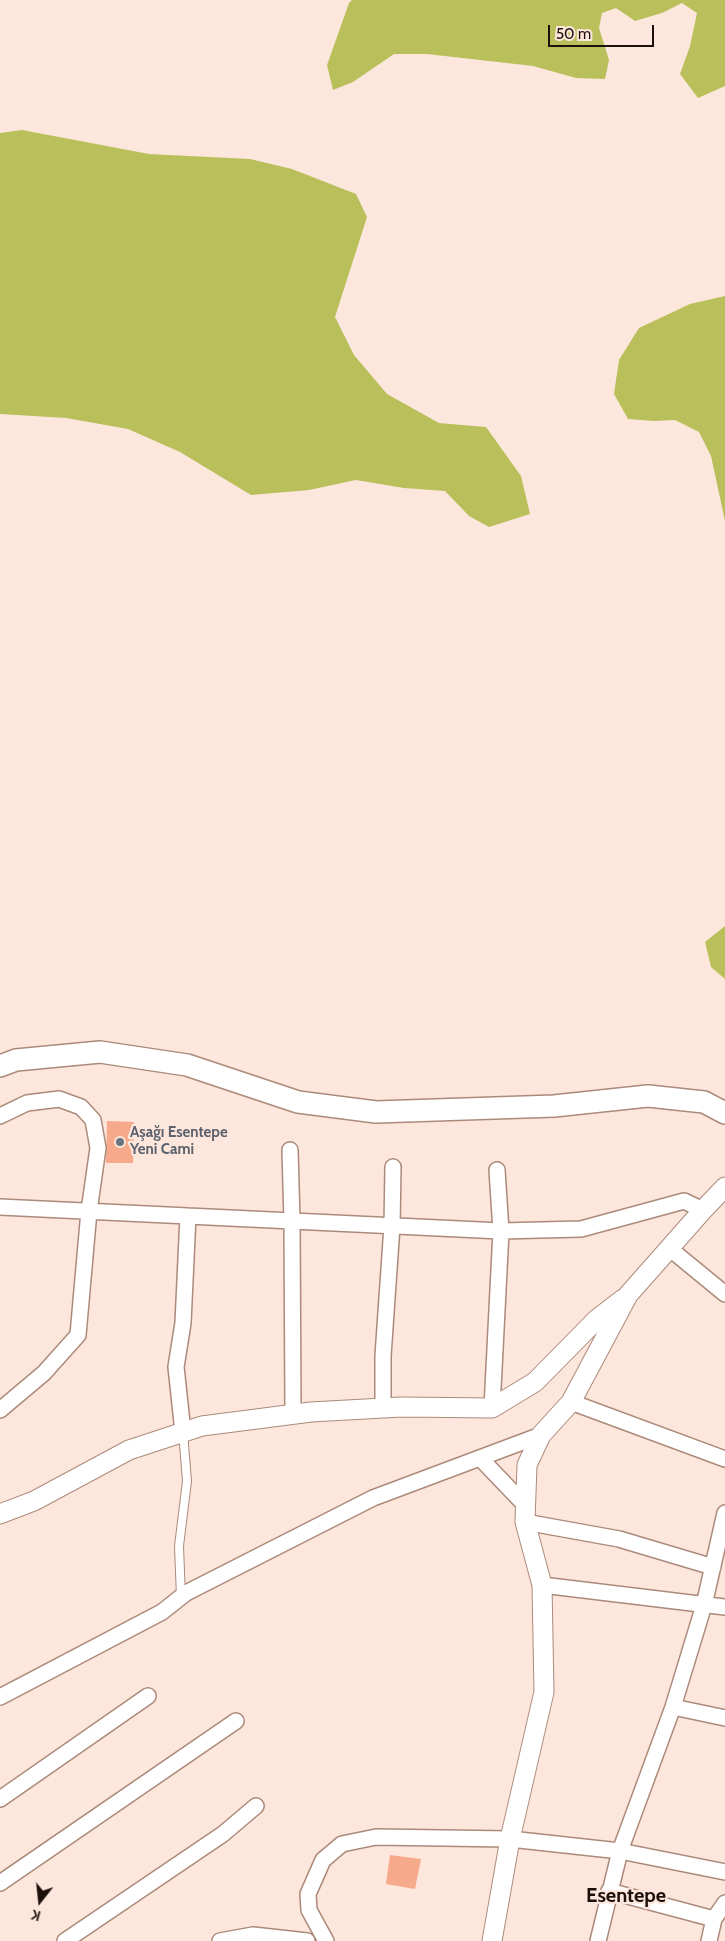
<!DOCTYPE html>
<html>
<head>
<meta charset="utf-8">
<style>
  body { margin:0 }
  #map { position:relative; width:725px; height:1941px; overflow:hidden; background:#fde6dc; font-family:Cabin,sans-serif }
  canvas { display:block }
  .north { position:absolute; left:15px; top:1876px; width:50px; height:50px; -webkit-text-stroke:4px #fde6dc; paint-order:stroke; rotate:196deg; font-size:14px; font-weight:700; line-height:20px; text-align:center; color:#1c100a }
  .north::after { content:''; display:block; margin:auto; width:18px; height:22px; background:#1c100a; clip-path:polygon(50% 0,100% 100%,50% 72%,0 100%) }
  .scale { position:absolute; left:548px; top:25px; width:106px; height:22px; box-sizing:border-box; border:2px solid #1c100a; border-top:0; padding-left:6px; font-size:15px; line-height:18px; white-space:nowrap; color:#1c100a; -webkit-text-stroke:4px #fde6dc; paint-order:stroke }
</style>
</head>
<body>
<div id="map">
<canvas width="725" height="1941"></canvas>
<div class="north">K</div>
<div class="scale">50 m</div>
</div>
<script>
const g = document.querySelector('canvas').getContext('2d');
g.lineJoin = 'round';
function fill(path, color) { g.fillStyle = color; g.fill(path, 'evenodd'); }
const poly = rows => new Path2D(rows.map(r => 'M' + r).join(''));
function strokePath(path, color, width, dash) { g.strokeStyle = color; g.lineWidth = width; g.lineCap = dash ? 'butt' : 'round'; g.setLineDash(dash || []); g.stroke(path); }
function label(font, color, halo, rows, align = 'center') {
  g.font = font + ' Cabin,sans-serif'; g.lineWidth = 4.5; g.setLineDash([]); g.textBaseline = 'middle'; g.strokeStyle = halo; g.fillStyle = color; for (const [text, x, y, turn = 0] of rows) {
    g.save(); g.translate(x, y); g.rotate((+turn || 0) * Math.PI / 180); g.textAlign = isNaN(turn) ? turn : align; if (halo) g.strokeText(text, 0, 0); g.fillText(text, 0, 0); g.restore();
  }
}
const forest = poly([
  [352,0,725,0,725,86,698,98,680,74,690,46,697,13,682,3,662,13,635,21,616,8,602,13,599,28,609,60,605,79,576,78,533,66,427,54,394,54,353,82,333,90,327,65,349,3],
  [22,130,149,154,250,159,292,169,356,194,367,217,335,317,354,355,387,394,439,423,486,427,521,476,530,514,489,527,469,516,445,491,404,488,356,480,309,490,251,495,180,452,128,429,66,418,0,414,0,133],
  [725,296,725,521,711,456,699,432,675,420,654,421,628,419,614,394,619,360,639,328,690,304],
  [725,926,725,979,711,967,705,942]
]);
const building = poly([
  [107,1121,134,1122,133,1163,106,1163],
  [390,1855,421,1859,415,1889,386,1884]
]);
const service = poly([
  [181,1597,179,1546,187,1481,183,1432]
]);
const minor = poly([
  [0,1116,27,1103,59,1099,81,1107,93,1120,98,1148,89,1211,78,1335,44,1373,0,1410],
  [290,1150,292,1221,293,1414],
  [0,1207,501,1231,581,1229,684,1201,703,1210],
  [669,1248,725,1294],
  [571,1402,725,1459],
  [383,1408,383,1356,392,1226,393,1167],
  [492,1408,501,1231,497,1170],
  [183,1432,176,1367,183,1323,188,1216],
  [480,1458,526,1506],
  [525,1522,619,1539,713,1567],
  [542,1585,725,1607],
  [0,1697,162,1612,186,1593,373,1498,541,1435],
  [673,1707,725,1718],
  [0,1799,148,1696],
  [0,1883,236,1721],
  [609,1891,714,1919],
  [65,1941,223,1834,256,1806],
  [220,1941,253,1935,307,1941],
  [326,1941,309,1910,308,1894,323,1860,342,1844,376,1837,510,1839,620,1851,725,1872],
  [598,1941,620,1851,673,1707,704,1605,725,1513],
  [709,1941,714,1919,725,1903]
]);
const tertiary = poly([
  [0,1514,34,1501,129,1450,202,1426,311,1412,401,1407,492,1408,535,1382,597,1319,623,1299],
  [492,1941,510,1839,544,1692,542,1585,525,1522,527,1465,541,1435,571,1402,628,1295,703,1210,725,1187]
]);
const secondary = poly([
  [0,1066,16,1060,100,1052,187,1065,298,1102,376,1112,554,1106,648,1096,704,1102,725,1113]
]);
const markers = [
  [120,1142,5,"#6b7280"]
];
const worshipNames = [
  ["Aşağı Esentepe",130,1133],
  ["Yeni Cami",130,1150]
];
const districtNames = [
  ["Esentepe",626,1896]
];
fill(forest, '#b9c05b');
fill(building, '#f6a98b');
strokePath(service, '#ac8a7a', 10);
strokePath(minor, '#ac8a7a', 18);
strokePath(tertiary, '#ac8a7a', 21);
strokePath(secondary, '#ac8a7a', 24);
strokePath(service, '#fff', 8);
strokePath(minor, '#fff', 15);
strokePath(tertiary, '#fff', 19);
strokePath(secondary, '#fff', 21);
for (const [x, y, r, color] of markers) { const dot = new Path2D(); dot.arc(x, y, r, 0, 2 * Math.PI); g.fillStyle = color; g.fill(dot); strokePath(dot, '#fde6dc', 2); }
label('bold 15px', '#5b616d', '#fde6dc', worshipNames, 'left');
label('bold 20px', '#1c100a', '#fde6dc', districtNames);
</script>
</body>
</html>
